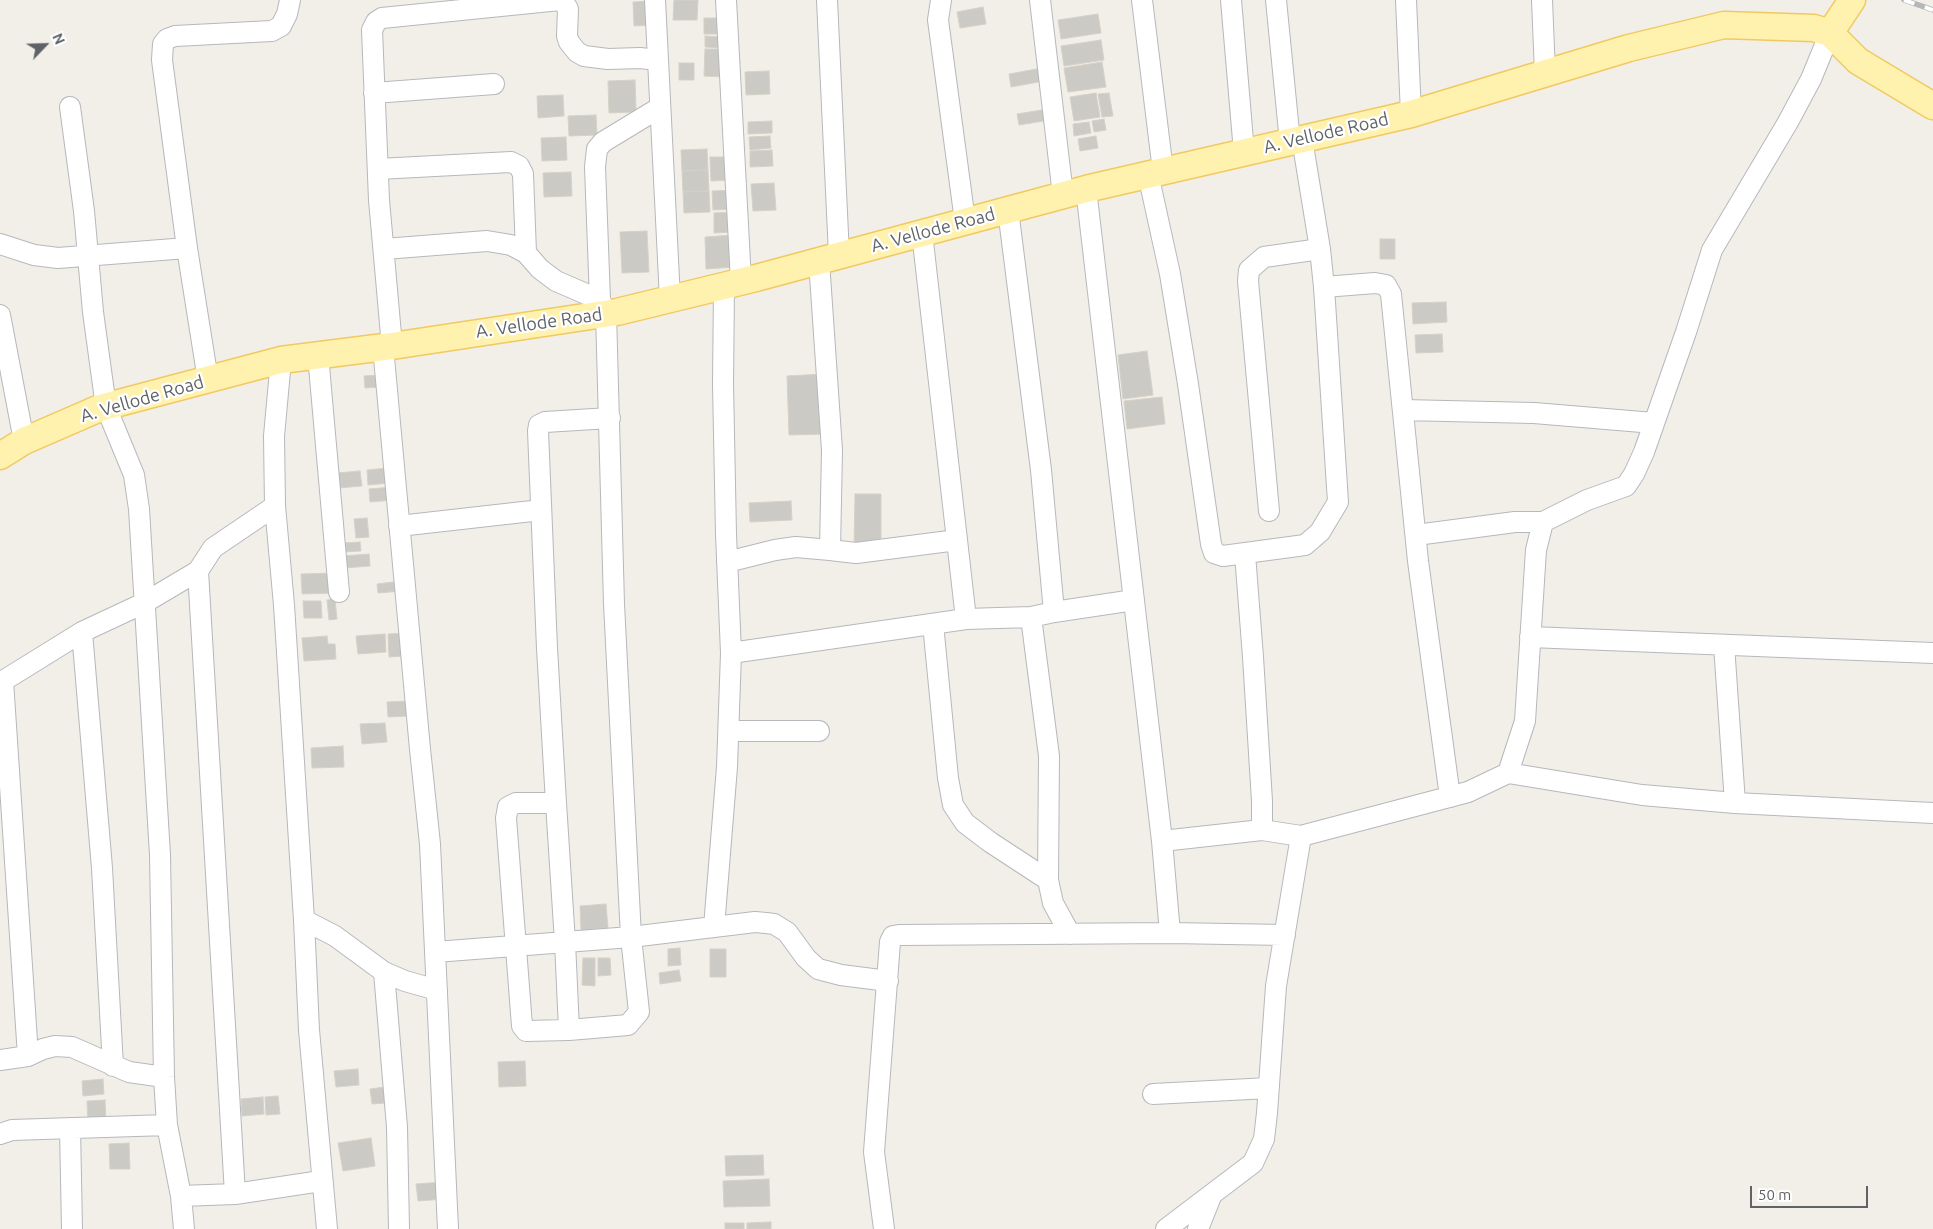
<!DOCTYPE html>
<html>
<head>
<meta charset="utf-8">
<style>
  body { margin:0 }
  #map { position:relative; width:1933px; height:1229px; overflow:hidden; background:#f1efe8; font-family:Ubuntu,sans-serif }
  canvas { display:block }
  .north { position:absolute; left:20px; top:20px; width:50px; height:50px; -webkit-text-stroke:4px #fff; paint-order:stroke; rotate:66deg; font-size:14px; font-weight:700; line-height:20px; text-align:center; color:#5f6368 }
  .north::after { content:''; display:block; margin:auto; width:18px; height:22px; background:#5f6368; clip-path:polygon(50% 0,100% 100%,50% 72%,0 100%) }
  .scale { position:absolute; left:1750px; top:1186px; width:118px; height:22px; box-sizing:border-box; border:2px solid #5f6368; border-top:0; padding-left:6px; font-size:15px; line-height:18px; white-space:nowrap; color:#5f6368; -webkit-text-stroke:4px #fff; paint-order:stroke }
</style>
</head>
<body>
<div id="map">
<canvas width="1933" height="1229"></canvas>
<div class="north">N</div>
<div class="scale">50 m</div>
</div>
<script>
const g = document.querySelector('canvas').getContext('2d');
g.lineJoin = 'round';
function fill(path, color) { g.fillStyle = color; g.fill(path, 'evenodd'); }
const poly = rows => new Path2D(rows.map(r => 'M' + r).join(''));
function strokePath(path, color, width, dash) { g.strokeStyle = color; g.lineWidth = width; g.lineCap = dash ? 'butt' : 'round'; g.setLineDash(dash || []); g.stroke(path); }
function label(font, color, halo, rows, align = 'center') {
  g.font = font + ' Ubuntu,sans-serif'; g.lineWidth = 4.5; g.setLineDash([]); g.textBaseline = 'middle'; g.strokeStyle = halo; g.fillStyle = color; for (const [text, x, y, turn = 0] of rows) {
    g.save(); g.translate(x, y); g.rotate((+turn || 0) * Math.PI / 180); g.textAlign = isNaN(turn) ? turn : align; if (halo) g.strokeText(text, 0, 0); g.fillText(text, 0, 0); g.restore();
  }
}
const building = poly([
  [674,0,698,0,697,20,673,20,674,0],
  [654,1,655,25,634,26,633,2,654,1],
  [983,7,986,24,960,28,957,12,983,7],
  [1098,14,1101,33,1061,39,1058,20,1098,14],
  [704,18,723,18,723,34,704,34,704,18],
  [705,36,721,37,721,48,705,47,705,36],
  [1101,40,1104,60,1064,66,1061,46,1101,40],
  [705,49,725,49,724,77,704,76,705,49],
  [1102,62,1106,87,1068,92,1064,68,1102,62],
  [679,63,694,63,694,80,679,80,679,63],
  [1042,68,1044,81,1011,87,1009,74,1042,68],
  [769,71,770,94,746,95,745,72,769,71],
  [635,80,636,112,609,113,608,81,635,80],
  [1096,93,1100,117,1074,121,1070,97,1096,93],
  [1109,93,1113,116,1102,117,1098,94,1109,93],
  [563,95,564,116,538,118,537,96,563,95],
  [1048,109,1050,120,1019,125,1017,114,1048,109],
  [596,115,597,135,569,136,568,116,596,115],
  [1104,119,1106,130,1094,132,1092,121,1104,119],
  [772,121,772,133,748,134,748,122,772,121],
  [1089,122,1091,133,1074,136,1073,124,1089,122],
  [770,136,771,148,750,150,749,137,770,136],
  [1096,136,1098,148,1080,151,1078,139,1096,136],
  [566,137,567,160,542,161,541,138,566,137],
  [707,149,708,170,682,171,681,150,707,149],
  [772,150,773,166,750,167,750,151,772,150],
  [710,157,732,157,733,180,711,181,710,157],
  [708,170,709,191,683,192,682,171,708,170],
  [571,172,572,196,544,197,543,173,571,172],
  [774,183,776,210,753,211,751,184,774,183],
  [734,190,735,209,713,210,712,191,734,190],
  [709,191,710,212,684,213,683,192,709,191],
  [735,212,736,232,714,233,714,213,735,212],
  [647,231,649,272,622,273,620,232,647,231],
  [733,235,735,267,706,269,705,237,733,235],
  [1380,239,1395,239,1395,259,1380,259,1380,239],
  [1446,302,1447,322,1413,324,1412,303,1446,302],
  [1442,334,1443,352,1416,353,1415,335,1442,334],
  [1147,351,1153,395,1123,399,1118,355,1147,351],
  [823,374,826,434,789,435,787,376,823,374],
  [381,375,382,387,365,388,364,376,381,375],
  [1162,397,1165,424,1127,429,1124,401,1162,397],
  [388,468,390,483,368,485,367,470,388,468],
  [360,471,362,486,339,488,337,473,360,471],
  [392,487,394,500,370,502,369,489,392,487],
  [855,494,881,494,881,547,854,546,855,494],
  [791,501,792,520,750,522,749,503,791,501],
  [367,518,369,537,356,538,354,519,367,518],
  [360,542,361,551,343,552,342,543,360,542],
  [369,554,370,566,344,568,343,556,369,554],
  [334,573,335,593,302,594,301,574,334,573],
  [401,581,402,591,378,593,377,584,401,581],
  [335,599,337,619,329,620,327,600,335,599],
  [303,601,321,601,322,618,304,618,303,601],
  [406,633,408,656,389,657,388,634,406,633],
  [385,634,386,652,358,654,356,636,385,634],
  [327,636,328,644,335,644,336,659,304,661,302,638,327,636],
  [409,701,409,716,388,717,387,702,409,701],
  [385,723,387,742,362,744,360,724,385,723],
  [343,746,344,767,312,768,311,748,343,746],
  [606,904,608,928,581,930,580,906,606,904],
  [680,948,681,965,668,966,668,949,680,948],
  [710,949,726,949,726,977,710,977,710,949],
  [583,958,595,958,595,986,582,985,583,958],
  [598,958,610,958,611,975,598,976,598,958],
  [679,970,681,981,660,984,659,973,679,970],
  [525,1061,526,1086,499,1087,498,1062,525,1061],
  [358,1069,359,1085,336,1087,334,1071,358,1069],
  [103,1079,104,1094,83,1096,82,1081,103,1079],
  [384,1087,386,1103,372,1104,370,1089,384,1087],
  [278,1096,280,1114,266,1115,265,1097,278,1096],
  [263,1097,264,1114,242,1116,241,1099,263,1097],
  [105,1100,106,1122,88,1123,87,1101,105,1100],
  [371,1138,375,1166,343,1171,338,1143,371,1138],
  [129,1143,130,1169,110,1169,109,1144,129,1143],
  [763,1155,764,1175,726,1176,725,1156,763,1155],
  [769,1179,770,1206,724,1207,723,1181,769,1179],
  [443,1182,444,1199,418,1201,416,1184,443,1182],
  [771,1222,771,1229,747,1229,747,1223,771,1222],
  [725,1223,744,1223,744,1229,725,1229,725,1223]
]);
const minor = poly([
  [655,0,670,299],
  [726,0,741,281],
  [827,0,839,255],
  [941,0,938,20,965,221],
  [1040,0,1063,195],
  [1142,0,1163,171],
  [1231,0,1244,152],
  [1276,0,1290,142],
  [1406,0,1411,114],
  [1542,0,1545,73],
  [374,93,494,84],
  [70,107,84,211,93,312,106,407,134,475,139,509,160,855,164,1077,167,1125,181,1196,184,1229],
  [378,169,511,162,519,166,523,174,526,253],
  [1148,174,1170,274,1188,384,1211,544,1214,553,1223,556,1305,545,1320,532,1338,502,1324,287,1320,249,1302,139],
  [1086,189,1162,841,1170,933],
  [1008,210,1041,470,1054,612,1031,617,1049,756,1048,880,1053,903,1070,934],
  [922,233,966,619],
  [0,244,34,255,58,258,187,248],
  [384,249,487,241,511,245,526,253,540,269,556,281,600,300,606,313,614,604,631,937,639,1012,628,1025,569,1030],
  [1324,287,1375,283,1386,285,1391,294,1418,561,1450,797],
  [600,300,595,167,597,149,603,142,659,108],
  [0,315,24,441],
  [392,346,379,200,372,30,376,22,382,18,560,0,565,4,568,9,567,36,569,42,577,52,584,56,608,59,640,58,657,60],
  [383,347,420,749,430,844,448,1229],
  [318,355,339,592],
  [281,360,274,436,275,506,284,605,304,920,309,1030,327,1229],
  [208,380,187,248,162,60,163,44,167,39,175,36,272,31,281,26,287,14,290,0],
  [1403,410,1534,413,1654,423],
  [1269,511,1248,281,1249,270,1264,257,1320,249],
  [399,526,541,510],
  [1416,535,1515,522,1543,522],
  [830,550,856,553,957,540],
  [1245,554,1253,657,1262,801,1262,830,1301,836],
  [727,562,775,550,796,547,830,550,832,450,819,261],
  [198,571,235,1194],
  [1054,612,1134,600],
  [933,624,948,778,953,805,965,823,990,842,1048,880],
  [82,632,102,868,113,1066],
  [1530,637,1933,653],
  [1724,645,1735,803],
  [731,653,966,619,1031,617],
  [729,731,819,731],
  [1508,773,1642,795,1735,803,1933,813],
  [556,803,516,803,508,807,506,818,522,1026,526,1031,569,1030,565,942,556,803,547,648,538,431,539,425,545,422,610,418],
  [1162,841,1262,830],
  [304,920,335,936,384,972,405,981,437,990],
  [714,927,727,767,731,653,726,534,723,384,724,286],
  [435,952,631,937,755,922,766,923,774,924,787,932,806,958,818,969,841,975,888,981],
  [384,972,397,1127,399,1229],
  [28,1056,3,681,82,632,144,603,198,571,213,548,275,506],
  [0,1060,28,1056,43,1049,55,1046,72,1047,129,1072,164,1077],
  [1153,1094,1269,1088],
  [70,1128,72,1229],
  [0,1134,12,1130,167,1125],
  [181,1196,235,1194,321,1181],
  [884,1229,874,1152,890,942,893,936,899,935,1170,933,1285,935],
  [1166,1229,1253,1163,1264,1139,1267,1113,1276,986,1301,836,1468,792,1508,773,1525,721,1536,550,1543,522,1587,500,1626,486,1634,474,1644,452,1686,332,1712,250,1788,122,1811,79,1830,33],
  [1198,1229,1212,1194]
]);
const major = poly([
  [1830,33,1858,61,1933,106],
  [0,456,24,441,100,408,281,360,392,346,617,312,756,278,1086,189,1411,114,1629,48,1724,25,1814,28,1830,33,1852,0]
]);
const rail = poly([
  [1904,0,1933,10]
]);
const streetNames = [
  ["A. Vellode Road",1326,133,-13],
  ["A. Vellode Road",933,230,-15],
  ["A. Vellode Road",539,323,-8],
  ["A. Vellode Road",142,399,-16]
];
fill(building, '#cccac5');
strokePath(building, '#d6d1c6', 1);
strokePath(minor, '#b5b8bc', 22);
strokePath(major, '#f2c960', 29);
strokePath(minor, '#fff', 20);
strokePath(major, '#fff2af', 26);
strokePath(rail, '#b6b7b8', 5.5);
strokePath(rail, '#fff', 4, [11]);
label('18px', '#5f6368', '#fff', streetNames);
</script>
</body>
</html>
